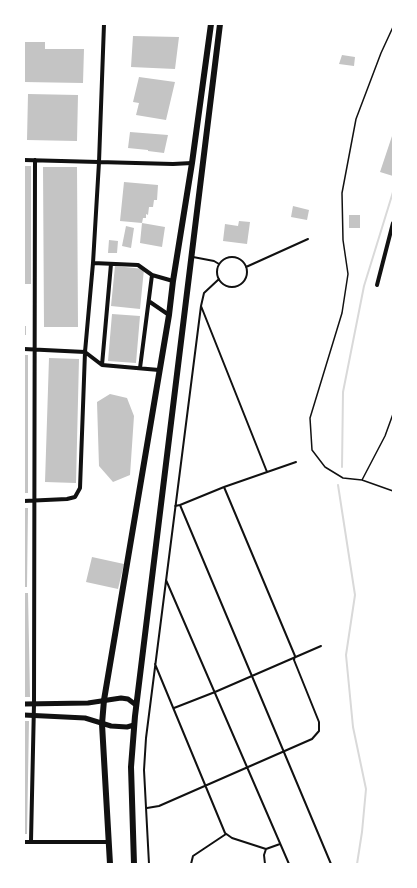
<!DOCTYPE html>
<html>
<head>
<meta charset="utf-8">
<style>
  body { margin:0 }
  #map { position:relative; width:417px; height:888px; overflow:hidden; background:#fff; font-family:"Work Sans",sans-serif }
  canvas { display:block }
  .frame { position:absolute; inset:0; border:25px solid #fff; pointer-events:none }
</style>
</head>
<body>
<div id="map">
<canvas width="417" height="888"></canvas>
<div class="frame"></div>
</div>
<script>
const g = document.querySelector('canvas').getContext('2d');
g.lineJoin = 'round';
const poly = rows => new Path2D(rows.map(r => 'M' + r).join(''));
function strokePath(path, color, width, dash) { g.strokeStyle = color; g.lineWidth = width; g.lineCap = dash ? 'butt' : 'round'; g.setLineDash(dash || []); g.stroke(path); }
function fill(path, color) { g.fillStyle = color; g.fill(path, 'evenodd'); }
const stream = poly([
  [342,467,343,392,364,286,393,192],
  [338,485,355,595,346,655,353,727,366,789,362,832,357,864]
]);
const building = poly([
  [133,36,179,37,175,69,131,67],
  [24,42,45,42,45,49,84,49,83,83,24,82],
  [342,55,355,57,354,66,339,64],
  [139,77,175,82,166,120,136,115,139,103,133,102],
  [28,94,78,95,77,141,27,140],
  [130,132,168,135,164,153,148,151,148,150,128,148],
  [393,133,393,176,380,172],
  [24,166,31,166,31,284,24,284],
  [43,167,77,167,78,327,44,327],
  [124,182,158,185,157,200,154,200,153,207,149,207,148,215,146,214,146,218,143,218,142,223,120,221],
  [293,206,309,210,307,220,291,217],
  [349,215,360,215,360,228,349,228],
  [239,221,250,222,247,244,223,241,225,224,238,226],
  [142,223,165,227,162,247,140,243],
  [126,226,134,228,131,248,122,246],
  [109,240,118,241,117,253,108,253],
  [115,266,144,269,140,309,111,306],
  [112,314,140,316,136,363,108,361],
  [24,326,26,326,26,335,24,335],
  [24,355,28,355,28,493,24,493],
  [49,358,79,359,76,483,45,482],
  [110,394,127,398,134,416,130,475,113,482,99,466,97,402],
  [24,508,28,508,27,587,24,587],
  [92,557,124,564,118,589,86,582],
  [24,593,28,593,30,697,24,697],
  [24,721,29,721,27,834,24,834]
]);
const path = poly([
  [393,27,381,53,356,119,342,193,343,240,348,274,342,313,310,418,312,450,325,467,343,478,362,480,385,436,393,414],
  [362,480,393,491]
]);
const service = poly([
  [193,257,214,261,219,264],
  '217 272a15 15 0 1 1 30 0a15 15 0 1 1-30 0Z',
  [246,267,308,239],
  [219,279,204,293,201,306,267,472],
  [180,505,331,864],
  [175,506,180,505,224,487,296,462],
  [166,580,289,864],
  [155,664,225,833,232,838,266,849,280,844],
  [174,708,215,692,321,646],
  [147,808,159,806,312,739,319,731,319,722,294,660,295,656,224,487],
  [149,864,144,770,146,738,201,306],
  [191,864,193,856,226,834],
  [265,864,264,855,266,849]
]);
const minor = poly([
  [24,160,173,164,192,163],
  [93,263,138,265,152,275,173,281],
  [377,285,393,223],
  [150,302,169,315],
  [24,349,85,352,102,365,159,370],
  [102,365,111,264],
  [140,368,152,275],
  [24,501,67,499,75,497,80,488,85,352,93,263,99,162,104,24],
  [31,841,34,704,35,160],
  [24,842,109,842]
]);
const tertiary = poly([
  [24,704,88,703,121,698,128,699,136,705],
  [24,715,85,718,111,726,127,727,134,725]
]);
const primary = poly([
  [110,864,102,724,104,700,169,315,173,281,192,163,211,24],
  [134,864,131,767,135,716,220,24]
]);
strokePath(stream, '#d9d9d9', 2);
fill(building, '#c4c4c4');
strokePath(path, '#111', 1.5);
strokePath(service, '#111', 2);
strokePath(minor, '#111', 4);
strokePath(tertiary, '#111', 5);
strokePath(primary, '#111', 6);
</script>
</body>
</html>
